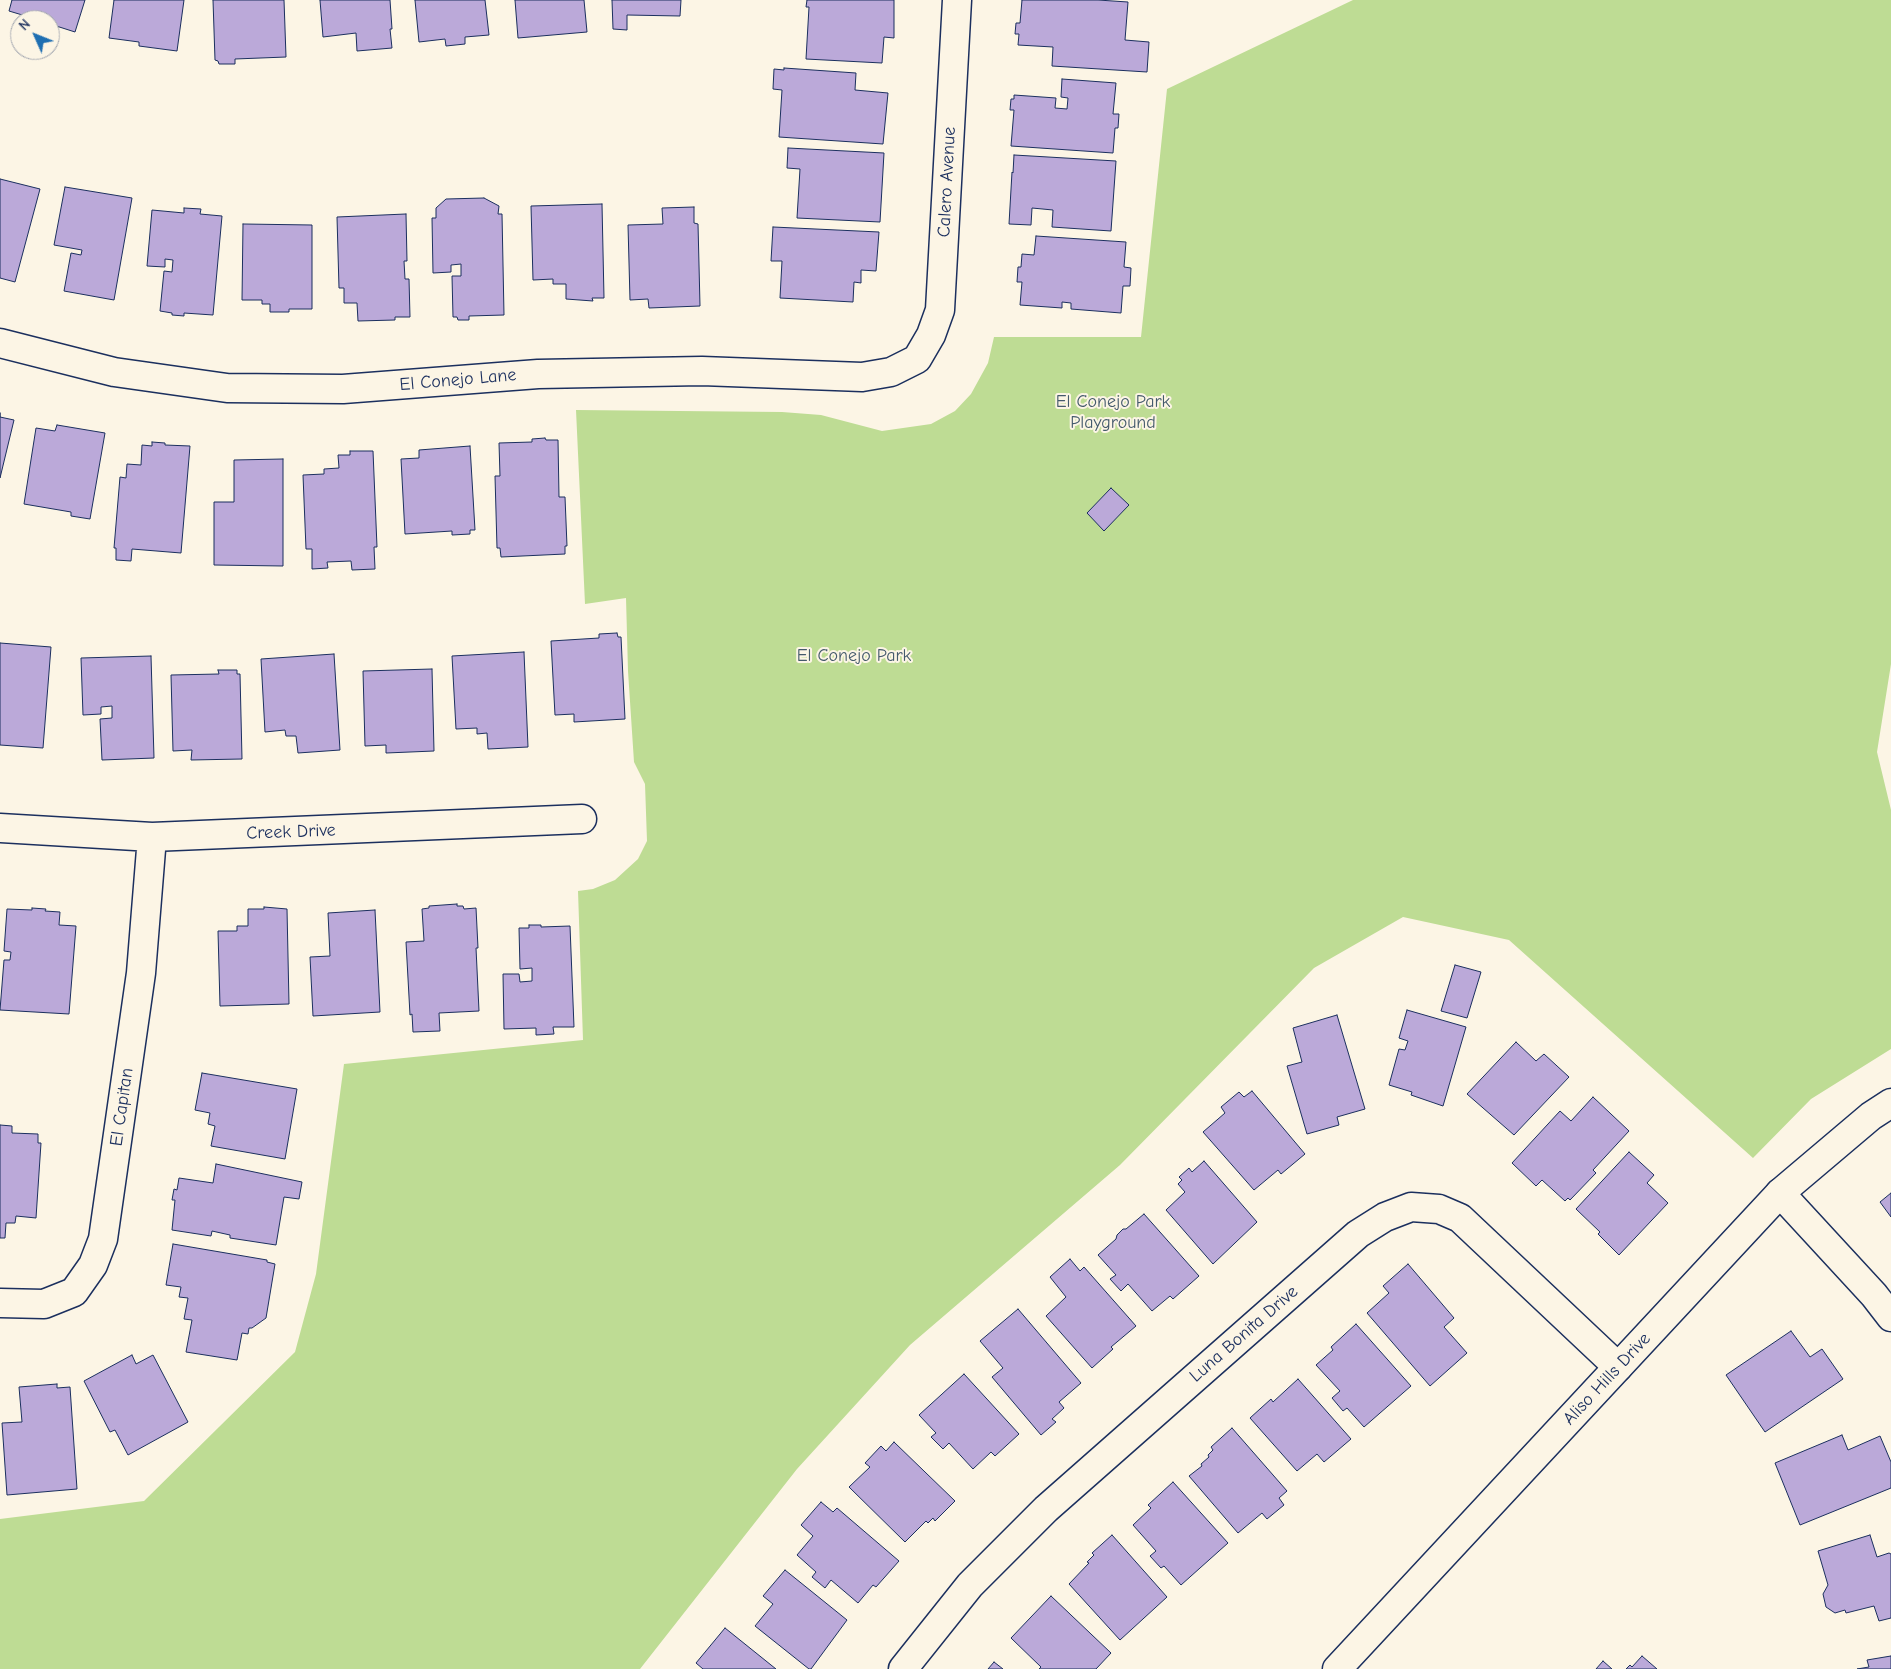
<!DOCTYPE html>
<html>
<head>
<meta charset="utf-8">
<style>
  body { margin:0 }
  #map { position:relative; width:1891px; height:1669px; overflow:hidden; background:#fcf5e5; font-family:"Comic Neue",sans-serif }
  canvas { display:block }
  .north { position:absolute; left:10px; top:10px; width:50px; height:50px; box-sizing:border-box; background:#fcf5e5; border:1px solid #a2a6af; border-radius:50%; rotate:314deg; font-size:14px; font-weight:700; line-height:20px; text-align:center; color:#1b2f5e }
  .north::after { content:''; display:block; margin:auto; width:18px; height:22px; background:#1f6fb2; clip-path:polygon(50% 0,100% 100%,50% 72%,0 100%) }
</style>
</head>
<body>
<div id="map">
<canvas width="1891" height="1669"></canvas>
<div class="north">N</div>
</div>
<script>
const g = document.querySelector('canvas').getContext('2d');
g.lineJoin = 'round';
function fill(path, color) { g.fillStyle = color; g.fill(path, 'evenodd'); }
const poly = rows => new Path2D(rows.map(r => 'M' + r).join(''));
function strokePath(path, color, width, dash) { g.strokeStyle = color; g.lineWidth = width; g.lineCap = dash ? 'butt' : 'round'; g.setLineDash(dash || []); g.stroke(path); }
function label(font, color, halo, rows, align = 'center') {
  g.font = font + ' "Comic Neue",sans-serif'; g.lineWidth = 4; g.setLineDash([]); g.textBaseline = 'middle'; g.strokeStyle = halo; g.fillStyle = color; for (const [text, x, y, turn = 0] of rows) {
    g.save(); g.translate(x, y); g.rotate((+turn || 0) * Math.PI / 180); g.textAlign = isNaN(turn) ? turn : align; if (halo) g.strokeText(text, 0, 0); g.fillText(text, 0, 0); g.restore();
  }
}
const green = poly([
  [1353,0,1891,0,1891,664,1877,752,1891,810,1891,1049,1811,1099,1753,1158,1509,940,1403,917,1314,968,1120,1165,910,1345,797,1469,640,1669,0,1669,0,1519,144,1501,295,1352,316,1274,344,1064,583,1040,578,891,593,889,615,880,638,859,647,841,645,784,634,762,628,671,626,598,585,604,576,410,782,412,821,415,882,431,931,424,955,411,971,394,988,363,994,337,1141,337,1167,89]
]);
const building = poly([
  [12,0,85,0,75,32,50,24,50,20,39,20,9,11,12,0],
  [114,0,184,0,177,51,139,46,139,42,109,38,114,0],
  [213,0,284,0,286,57,235,59,235,64,219,64,218,61,215,60,213,0],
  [320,0,390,0,392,29,390,29,392,48,357,51,356,33,323,37,320,0],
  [415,0,485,0,489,35,465,37,465,44,446,46,445,39,419,42,415,0],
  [515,0,584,0,587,32,518,38,515,0],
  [612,0,681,0,680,16,627,15,627,30,613,29,612,0],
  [807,0,894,0,894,38,884,37,882,63,806,59,809,7,806,7,807,0],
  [1022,0,1098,0,1128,2,1125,40,1149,42,1147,72,1052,66,1053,47,1018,45,1019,34,1015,34,1016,23,1020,23,1022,0],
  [784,68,856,73,855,90,888,93,883,144,779,137,782,90,773,89,774,69,784,70,784,68],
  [1062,79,1116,83,1113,114,1119,114,1118,128,1115,128,1113,153,1011,146,1014,110,1010,110,1011,99,1014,99,1014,95,1056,98,1055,108,1067,109,1068,98,1061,97,1062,79],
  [788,148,884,153,880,222,797,218,800,169,787,168,788,148],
  [1014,155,1116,161,1111,231,1052,227,1053,210,1032,208,1031,225,1009,224,1012,172,1013,173,1014,155],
  [0,179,40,189,15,282,0,278,0,179],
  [65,187,132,198,114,300,64,291,71,253,81,255,82,250,54,245,65,187],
  [484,198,499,206,498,214,502,214,504,315,469,316,469,320,458,320,457,317,453,317,452,276,461,276,461,264,451,265,451,272,433,273,432,218,436,218,436,208,446,199,484,198],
  [602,204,604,298,592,298,593,301,566,299,566,284,553,284,553,279,533,280,531,206,602,204],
  [694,207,694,223,698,224,700,306,649,308,648,299,630,300,628,225,663,224,662,208,694,207],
  [184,208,201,209,200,214,222,216,213,315,184,313,184,316,172,315,172,313,160,311,164,271,172,272,173,260,165,259,165,267,147,266,152,210,184,213,184,208],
  [406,214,407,261,404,261,405,279,409,279,410,317,395,317,395,320,358,321,357,303,344,303,344,288,339,288,337,217,406,214],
  [243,224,312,225,312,309,289,309,289,312,270,312,270,304,262,304,262,300,242,300,243,224],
  [773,227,879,232,876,271,861,270,861,283,854,282,853,302,780,298,782,261,771,261,773,227],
  [1036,236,1126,242,1124,267,1131,268,1130,286,1123,286,1121,313,1071,309,1071,303,1062,302,1062,308,1020,305,1022,282,1017,282,1018,267,1021,267,1022,254,1034,255,1036,236],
  [0,413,0,417,14,420,0,478,0,413],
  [57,425,105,433,90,519,71,516,71,512,24,504,36,428,55,431,57,425],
  [545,438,546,440,558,440,559,497,565,497,567,546,565,546,565,554,501,557,500,548,497,548,495,476,500,476,499,443,532,442,532,439,545,438],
  [152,442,165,443,165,445,190,446,181,553,132,549,131,561,116,560,116,548,114,548,120,477,126,478,127,464,141,465,142,445,152,446,152,442],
  [470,446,475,530,470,530,470,534,452,535,452,531,405,534,401,459,419,458,419,450,470,446],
  [350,451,373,451,377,547,374,547,375,569,352,570,351,561,327,562,328,568,312,569,312,549,306,549,303,475,324,474,324,469,339,468,338,455,350,455,350,451],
  [283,459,283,566,214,565,214,502,234,502,234,460,283,459],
  [1111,488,1129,505,1104,531,1087,513,1111,488],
  [617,633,618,637,621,637,625,719,574,722,574,714,555,715,551,641,599,638,599,634,617,633],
  [0,643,51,647,43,748,0,745,0,643],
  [524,652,528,747,488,749,487,733,477,734,477,728,456,729,452,656,524,652],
  [334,654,340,750,298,753,296,736,286,736,285,730,265,732,261,659,334,654],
  [151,656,154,758,102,760,100,719,112,718,112,706,101,707,101,714,83,715,81,658,151,656],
  [432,669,434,751,386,753,386,745,365,746,363,671,432,669],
  [218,670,237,670,237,674,240,674,242,759,191,760,192,750,173,751,171,675,219,674,218,670],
  [457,904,457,906,463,906,464,909,476,908,478,948,476,948,479,1011,439,1013,440,1031,413,1032,412,1014,410,1015,406,942,424,941,422,909,429,908,429,906,457,904],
  [264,907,287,909,289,1004,220,1006,218,931,237,931,237,926,248,926,248,909,264,909,264,907],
  [32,908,46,909,45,911,60,912,59,925,76,926,69,1014,0,1010,4,960,10,960,11,952,4,951,7,909,32,910,32,908],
  [375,910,380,1012,313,1016,310,957,330,956,328,913,375,910],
  [529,925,541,925,541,927,570,926,574,1027,553,1027,554,1034,536,1035,536,1028,504,1029,503,974,519,974,520,982,532,981,532,968,520,969,519,928,529,928,529,925],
  [1455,965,1481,972,1467,1018,1441,1011,1455,965],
  [1407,1010,1466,1027,1443,1106,1411,1095,1412,1092,1389,1085,1399,1049,1405,1050,1408,1041,1399,1038,1407,1010],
  [1337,1015,1365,1109,1337,1117,1339,1125,1307,1134,1287,1066,1302,1062,1293,1028,1337,1015],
  [1516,1042,1536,1061,1544,1054,1569,1077,1514,1135,1467,1094,1516,1042],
  [202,1073,297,1089,285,1159,211,1146,215,1126,208,1124,210,1113,195,1110,202,1073],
  [1252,1091,1305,1154,1281,1174,1278,1170,1254,1190,1203,1132,1225,1113,1221,1107,1239,1092,1244,1097,1252,1091],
  [1593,1097,1629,1131,1593,1170,1596,1173,1570,1200,1568,1198,1565,1201,1542,1180,1536,1186,1512,1163,1560,1111,1571,1121,1593,1097],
  [0,1125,12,1126,12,1133,38,1134,38,1143,41,1143,36,1218,16,1216,15,1223,6,1223,5,1238,0,1238,0,1125],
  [1629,1152,1654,1175,1647,1183,1668,1203,1619,1255,1598,1234,1600,1232,1576,1209,1629,1152],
  [1204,1161,1257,1222,1213,1264,1166,1210,1185,1192,1178,1184,1182,1180,1179,1177,1189,1168,1192,1172,1204,1161],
  [216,1164,302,1182,299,1199,284,1197,276,1245,230,1238,230,1235,212,1231,211,1236,172,1230,175,1200,172,1200,174,1189,177,1190,179,1178,213,1183,216,1164],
  [1891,1193,1891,1217,1880,1202,1891,1193],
  [1144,1214,1199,1276,1173,1299,1170,1296,1152,1311,1128,1284,1121,1291,1110,1279,1116,1275,1098,1255,1116,1239,1117,1235,1123,1229,1126,1229,1144,1214],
  [173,1244,267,1260,267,1262,275,1264,266,1318,252,1328,249,1328,248,1334,242,1333,237,1360,186,1352,192,1320,184,1319,188,1298,179,1297,181,1287,166,1285,173,1244],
  [1070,1259,1080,1271,1084,1267,1136,1326,1111,1347,1113,1349,1092,1368,1046,1316,1066,1297,1050,1277,1070,1259],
  [1408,1264,1454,1318,1444,1327,1467,1353,1430,1386,1367,1313,1389,1293,1383,1286,1408,1264],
  [1018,1309,1081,1383,1059,1402,1064,1408,1052,1419,1056,1422,1041,1435,992,1377,1003,1368,980,1341,1018,1309],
  [1356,1324,1411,1386,1364,1427,1347,1408,1343,1411,1332,1398,1340,1391,1316,1365,1333,1350,1331,1347,1356,1324],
  [1791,1331,1810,1357,1822,1349,1843,1379,1765,1432,1726,1375,1791,1331],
  [132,1355,136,1364,153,1355,188,1422,128,1455,115,1430,110,1432,84,1381,132,1355],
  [964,1374,1019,1434,995,1456,991,1452,973,1469,949,1443,943,1449,931,1437,936,1433,919,1415,964,1374],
  [1298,1379,1351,1439,1324,1462,1317,1454,1297,1471,1250,1418,1271,1399,1273,1402,1298,1379],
  [57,1384,57,1388,70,1387,77,1489,7,1495,2,1423,22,1422,19,1387,57,1384],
  [1232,1428,1287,1491,1279,1498,1284,1505,1267,1519,1262,1513,1238,1533,1189,1476,1202,1466,1201,1464,1209,1457,1208,1455,1213,1450,1211,1447,1232,1428],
  [1842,1435,1848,1450,1880,1436,1891,1462,1891,1488,1800,1525,1775,1463,1842,1435],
  [894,1442,955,1501,935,1521,933,1518,928,1523,926,1521,905,1542,849,1487,870,1467,865,1463,881,1446,886,1451,894,1442],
  [1173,1482,1228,1543,1181,1585,1164,1566,1161,1568,1150,1556,1156,1551,1133,1525,1151,1508,1148,1505,1173,1482],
  [821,1502,833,1512,837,1508,899,1561,876,1587,873,1585,858,1603,831,1580,825,1588,812,1577,816,1572,797,1555,813,1536,801,1525,821,1502],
  [1112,1535,1167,1597,1120,1640,1069,1584,1089,1563,1087,1562,1094,1555,1092,1553,1112,1535],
  [1870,1535,1877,1557,1889,1553,1891,1554,1891,1618,1879,1621,1874,1606,1846,1613,1845,1610,1835,1613,1826,1607,1823,1594,1828,1585,1818,1551,1870,1535],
  [785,1570,847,1620,811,1669,809,1669,755,1626,773,1604,763,1596,785,1570],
  [1051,1596,1111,1653,1096,1669,1039,1669,1041,1667,1011,1638,1051,1596],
  [725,1628,776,1669,703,1669,696,1663,725,1628],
  [1642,1656,1657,1669,1626,1669,1630,1665,1632,1667,1642,1656],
  [1891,1656,1891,1669,1857,1669,1869,1667,1867,1660,1891,1656],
  [1603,1661,1612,1669,1596,1669,1603,1661],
  [994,1662,1003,1669,988,1669,994,1662]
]);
const minor = poly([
  [0,343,114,372,227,388,343,389,538,374,702,371,862,377,891,372,917,359,931,335,940,310,957,0],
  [0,828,152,837,582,819],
  [1780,1193,1874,1295,1891,1317],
  [0,1303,44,1304,74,1292,93,1265,103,1239,141,973,152,837],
  [903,1669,970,1585,1046,1509,1358,1234,1385,1217,1411,1207,1439,1209,1460,1218,1618,1367]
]);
const tertiary = poly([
  [1337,1669,1780,1193,1871,1116,1891,1103]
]);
const streetNames = [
  ["Calero Avenue",947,182,-87],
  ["El Conejo Lane",458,380,-5],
  ["Creek Drive",291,832,-2],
  ["El Capitan",122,1107,-82],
  ["Luna Bonita Drive",1244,1334,-41],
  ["Aliso Hills Drive",1607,1379,-47]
];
const parkNames = [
  ["El Conejo Park",1113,402],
  ["Playground",1113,423],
  ["El Conejo Park",854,656]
];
fill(green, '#bedc94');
fill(building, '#bba9d9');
strokePath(building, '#1b2f5e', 1);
strokePath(minor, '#1b2f5e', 31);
strokePath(tertiary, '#1b2f5e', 31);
strokePath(minor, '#fcf5e5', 28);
strokePath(tertiary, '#fcf5e5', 28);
label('18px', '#1b2f5e', '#fcf5e5', streetNames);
label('18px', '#445a6c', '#fcf5e5', parkNames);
</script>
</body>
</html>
